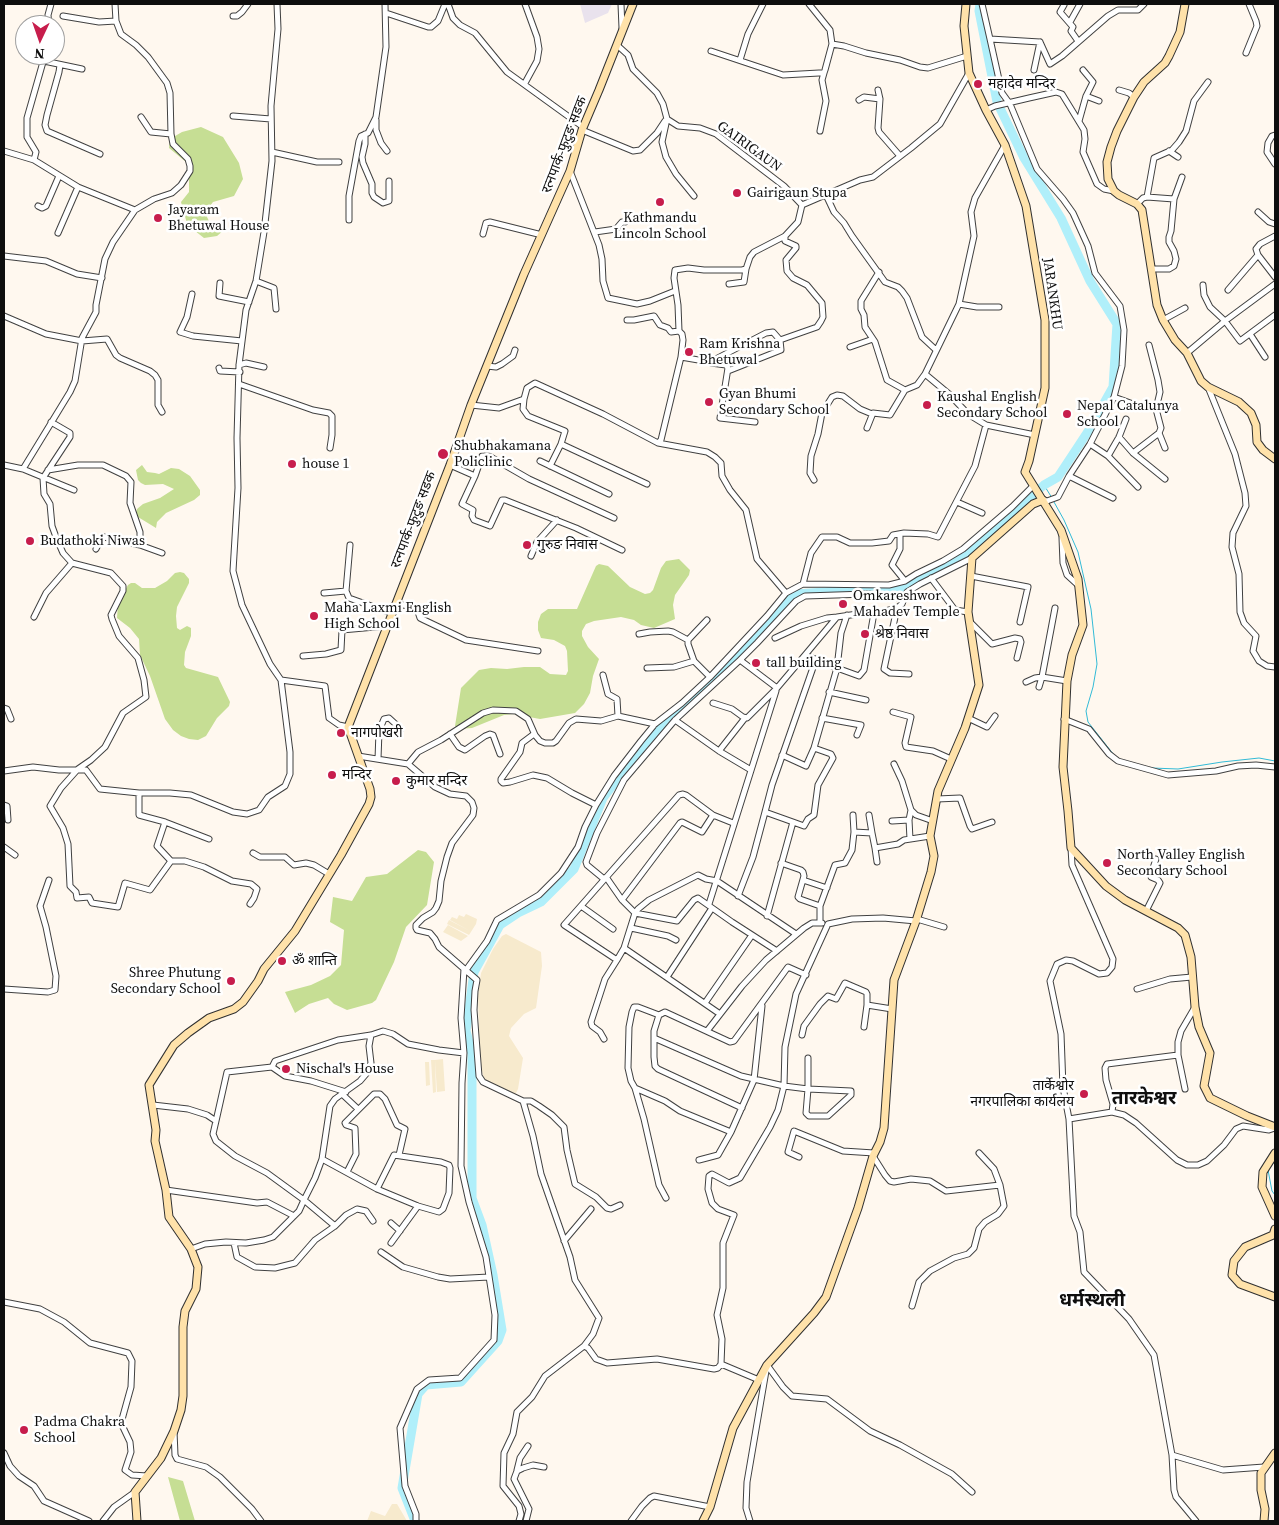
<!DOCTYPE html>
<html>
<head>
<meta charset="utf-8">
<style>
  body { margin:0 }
  #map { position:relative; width:1279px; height:1525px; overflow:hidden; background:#fff8ef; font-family:"Source Serif 4",serif }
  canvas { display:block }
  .frame { position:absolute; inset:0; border:5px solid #0e0e0e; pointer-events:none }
  .north { position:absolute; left:15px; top:15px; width:50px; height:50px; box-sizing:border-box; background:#fff; border:1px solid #9f9f9f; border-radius:50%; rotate:183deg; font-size:14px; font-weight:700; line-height:20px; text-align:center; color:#0e0e0e }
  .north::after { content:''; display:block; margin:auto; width:18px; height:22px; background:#c71d4c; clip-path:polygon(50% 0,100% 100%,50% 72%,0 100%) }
</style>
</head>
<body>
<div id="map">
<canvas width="1279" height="1525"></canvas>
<div class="frame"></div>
<div class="north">N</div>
</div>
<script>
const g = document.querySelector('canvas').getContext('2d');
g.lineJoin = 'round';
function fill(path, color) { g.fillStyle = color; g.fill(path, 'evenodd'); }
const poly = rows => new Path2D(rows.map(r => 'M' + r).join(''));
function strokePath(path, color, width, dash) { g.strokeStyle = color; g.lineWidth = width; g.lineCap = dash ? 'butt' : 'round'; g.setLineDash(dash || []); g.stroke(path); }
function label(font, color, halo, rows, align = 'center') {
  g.font = font + ' "Source Serif 4","Noto Sans Devanagari",serif'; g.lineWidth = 5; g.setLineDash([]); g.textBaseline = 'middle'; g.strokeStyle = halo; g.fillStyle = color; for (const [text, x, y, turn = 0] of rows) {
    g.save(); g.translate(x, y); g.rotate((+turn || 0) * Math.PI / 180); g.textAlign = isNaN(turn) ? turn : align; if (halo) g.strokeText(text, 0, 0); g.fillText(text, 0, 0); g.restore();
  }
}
const industrial = poly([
  [580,4,612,4,608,13,585,23]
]);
const farmland = poly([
  [466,914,477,919,476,924,469,935,447,924,449,920,470,931,450,920,452,917,457,919,459,915,464,917],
  [448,925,468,936,461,941,443,932],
  [506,934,541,952,542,966,536,1008,524,1014,511,1028,509,1036,523,1058,518,1089,515,1095,484,1080,480,1061,478,996,481,973,493,949,502,936],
  [443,1059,445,1091,437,1092,435,1060],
  [431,1060,435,1060,436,1092,433,1093],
  [425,1062,429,1062,430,1085,426,1086],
  [392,1504,397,1504,407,1521,367,1521,371,1511,385,1516]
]);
const forest = poly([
  [201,127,223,137,239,163,243,179,234,196,213,202,208,209,207,217,209,221,224,226,224,230,217,236,204,238,190,227,186,220,181,202,189,192,189,171,186,162,169,148,170,139,182,132],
  [142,465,147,472,155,473,159,474,171,468,179,469,190,476,200,490,200,495,194,500,166,513,157,522,156,528,138,517,136,513,137,509,143,504,160,498,174,489,163,484,145,485,141,483,138,480,136,470],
  [679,559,690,570,689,575,675,595,673,605,675,619,654,628,641,625,634,620,621,617,594,621,586,624,582,631,582,636,588,647,599,659,593,676,590,693,584,704,575,713,540,719,513,714,504,715,472,728,458,729,455,726,461,688,479,670,491,668,507,669,524,667,540,667,550,674,566,675,568,671,567,651,565,646,554,640,541,638,538,630,538,622,541,614,548,609,577,609,596,566,599,564,608,566,630,587,645,594,650,593,653,590,661,568,666,561],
  [180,572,184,573,189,579,189,583,177,607,176,616,177,628,180,630,187,626,191,628,191,636,185,652,184,665,186,668,218,677,230,702,229,706,217,718,206,736,198,740,189,739,181,736,173,730,165,719,150,676,140,655,139,639,130,628,117,618,118,604,128,585,131,583,135,583,142,588,155,588,167,581,175,573],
  [418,850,426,852,434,862,427,905,406,927,394,962,376,1000,372,1003,347,1010,334,1004,328,998,309,1004,295,1013,285,992,311,985,330,976,341,965,344,930,330,922,333,897,352,901,366,877,387,874],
  [168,1477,183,1481,195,1521,180,1521]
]);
const stream = poly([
  [1044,485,1052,498],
  [1054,502,1064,520,1078,552,1091,609,1097,664,1093,687,1086,711,1088,722,1114,755],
  [1152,768,1178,769,1222,762,1259,758,1275,761],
  [1275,1161,1268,1170,1272,1191,1275,1195]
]);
const river = poly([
  [415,1521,402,1488,418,1394,426,1385,461,1382,498,1341,502,1330,493,1275,482,1225,472,1198,472,1054,466,1031,474,972,500,925,518,913,541,902,574,869,603,798,637,753,657,729,666,723,736,658,758,635,770,619,795,594,869,589,903,590,967,554,1044,485,1058,477,1089,430,1113,387,1117,324,1090,281,1061,218,1024,158,997,102,979,11,980,4]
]);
const street = poly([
  [277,4,278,29,271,106,272,161,264,232,256,281,246,310,239,365,237,438,238,488,233,571,242,605,270,664,281,680,325,686,329,718,339,725,348,727],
  [448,4,453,18,460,25,475,33,507,72,583,127],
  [525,4,537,37,539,49,537,61,525,83],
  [621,4,622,28],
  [809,4,830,30,832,44,844,46,866,53,900,60,920,67,928,68,967,56],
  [982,4,990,39,1040,42,1034,70],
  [1064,5,1060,12,1073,27,1071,31,1078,41],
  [386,13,428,27,431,27,438,21,445,4],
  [63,16,99,22,116,21],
  [233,16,237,16,242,12,248,4],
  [1070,22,1080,4],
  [49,25,48,15,51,4],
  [990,39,1002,93,1010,104,1037,169,1063,199,1073,213,1088,246,1095,273,1120,306,1124,330,1122,366,1114,397,1090,444],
  [1040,42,1050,64,1062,56,1108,16,1118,10,1138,10,1144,4],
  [617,45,628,55,633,69,657,93,663,104,667,119,662,142,666,157,676,174,694,196],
  [711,51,783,75,819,73,824,73,825,70,832,44],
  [1246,53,1257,26,1256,21,1249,4],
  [740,60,748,34,763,4],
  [44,61,82,69],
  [60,65,59,72,47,115,45,125,47,131,100,154],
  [878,90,880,99,878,128,879,132,900,156],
  [1119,90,1129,93,1134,97],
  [1086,96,1099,101],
  [859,100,864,97,880,99],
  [986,110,995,106,1029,98,1056,92,1062,94,1084,130,1085,139,1083,152,1097,184,1104,189,1114,191],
  [233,116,271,119],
  [141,117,151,132,171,134],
  [667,119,678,126,700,128,716,134,784,186,802,205,860,180,873,177,911,148,940,124,969,73],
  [376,120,376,130,381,143,387,151],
  [1079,121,1086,96,1093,82,1083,70],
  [582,130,633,151,640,150,657,133,665,121],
  [820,131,826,101,822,80,824,73],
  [365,134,365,144,362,157,363,163,372,184,372,193,374,197,383,203,389,201,389,181],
  [1275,135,1272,136,1268,143,1267,152,1275,164],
  [1005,145,975,198,971,212,974,236,959,304,925,374,949,394,968,414,986,425,1035,435],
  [4,151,34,160,78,187,135,210],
  [1169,151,1178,157],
  [272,152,317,162,339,162],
  [34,160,36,152,27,137,27,118,45,55],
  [570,171,599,245,602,259,603,281,608,298,637,304,650,301,675,291],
  [826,195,834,212,844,223,852,236,885,282,898,287,902,291,907,298,922,337,936,350],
  [1147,197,1154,158,1172,150,1179,142,1186,131,1194,101,1208,82],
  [1137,204,1143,198,1147,197,1174,199],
  [38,206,42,208,46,206,59,176],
  [1258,212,1269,222,1275,224],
  [349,220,349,196,359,141,361,136,368,133,376,117,386,47,385,4],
  [595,232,616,229,622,222,625,222],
  [58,233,78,187],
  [483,234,486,223,490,222,542,235],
  [1275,236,1260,244,1256,249,1258,255,1275,277],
  [4,256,46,261,77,274,102,278],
  [1151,269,1169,269,1174,266,1176,259,1174,251,1169,242,1169,237,1171,231,1174,199,1182,177],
  [879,272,861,301,861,309,864,315,865,327,875,342,887,380,905,390],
  [256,281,274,288,276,309],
  [220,283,219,296,249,302],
  [729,284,744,282,746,269],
  [1203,285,1204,295,1210,307,1225,321,1240,341,1275,315],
  [1228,290,1258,255],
  [192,294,187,317,180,332,193,336,242,341],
  [959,304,977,307,999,307],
  [4,316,46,334,82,341,107,339,116,355,120,358,150,371,155,375,158,380,158,405,162,412],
  [627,320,634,320,654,316,660,325,668,328,671,332,679,331,682,334,683,340,681,357],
  [1163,320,1185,308],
  [679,331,678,305,674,278,675,270,688,268,704,270,742,270,746,269,750,257,754,252,785,236],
  [1250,334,1265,357],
  [850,347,873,339],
  [1187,353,1225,321,1275,284],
  [711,363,726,365,728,368,720,418,755,422],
  [239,365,246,363,264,367],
  [487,366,496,367,502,364,513,356,515,350],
  [219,368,220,371,240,372],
  [728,371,781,350,780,340],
  [239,384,313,410,329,413,332,416,332,435,330,448],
  [1208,387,1235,454,1245,493,1246,506,1233,533,1232,547,1239,574,1240,612,1244,623,1256,636,1253,651,1259,661,1267,666,1275,667],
  [1114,397,1133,404],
  [524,399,523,409,528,416,565,431,561,444,647,484],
  [471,405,499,408,524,399,527,388,535,383,603,414,658,443,661,440,681,357,710,362,766,333,773,332,780,340,817,327,821,321,823,317,822,303,807,285,793,278,787,271,786,260,796,248,796,246,785,241,785,236,798,222,802,205],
  [51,422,70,433,70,437,43,478,44,494,50,504,52,526,56,537,63,553,72,563,111,573,123,586,123,591,111,615,112,619,119,636,138,658,144,680,146,697,123,713,105,747,91,760,78,769,61,788,50,806,63,828,68,844,70,886,76,892,77,898,89,897,92,903,118,907,125,883,150,890,171,861,157,846,165,822,209,839],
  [867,428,873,413,890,415,905,390,917,385,925,374],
  [1159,433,1165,448],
  [1119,437,1133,453,1165,479],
  [658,443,707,452,715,457,721,463,722,476,730,490,746,510,757,559,786,593],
  [1133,453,1159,433,1161,428,1156,409,1160,392,1158,380,1149,345],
  [1108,456,1119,437,1126,419],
  [540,461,609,494],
  [4,465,23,469,74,490],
  [450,465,475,476,462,504,473,510,472,516,474,520,490,526,502,500,505,500,576,528,622,550],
  [550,466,561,444],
  [23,469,70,392,75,381,82,338,96,312,96,305,105,259,113,242,135,210,154,199,172,193,181,185,190,171,190,166,188,159,173,144,171,134,170,93,167,83,148,57,136,45,121,34,116,21,115,4],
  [48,470,78,465,103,465,126,476,131,482,130,503,140,532,140,545],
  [475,476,482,456,489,456,529,479,614,518],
  [1069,476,1113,498],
  [814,480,810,473,811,456,818,434,822,413,832,397,837,395,843,396,860,409,872,414],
  [1043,500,1047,501,1058,497,1069,476,1090,444,1108,456,1138,487],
  [957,502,982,513],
  [900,534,900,549,892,565,905,581],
  [1062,538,1063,563,1067,575,1079,586],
  [96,549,101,539,104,537,140,545,162,553],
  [531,556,537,542,557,520],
  [971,576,1028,587,1020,622],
  [931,578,955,610,968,612],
  [803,584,811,553,822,537,837,537,850,543,872,543,889,541,893,535,904,533,928,534,938,537,975,466,986,425],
  [346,591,350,545],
  [324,593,346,591,349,598,391,613],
  [395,604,410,606,417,609,420,618,424,620,466,640,538,651],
  [897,608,884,669,890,673,909,674],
  [1055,608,1042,677,1067,681],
  [847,615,841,633,837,668,859,676,864,670,874,613],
  [34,617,46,593,72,563],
  [707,620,688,640,688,644,694,661,710,677],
  [970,622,992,644,1015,638,1020,639,1021,642,1017,658],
  [639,634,650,632,668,631,673,632,688,640],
  [775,638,801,626,827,618,837,617],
  [805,655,837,617,864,613,878,613,897,608,902,604,907,592,920,584,972,558],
  [303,656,326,654,341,650,342,630,386,626],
  [740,660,757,643,796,601,805,596,867,594,885,595,903,599],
  [647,668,674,667,694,661],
  [603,675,608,694,617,699,618,716],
  [1026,682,1035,678,1042,677,1039,687],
  [829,692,866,700],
  [713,703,732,709,743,717,747,718,777,688,805,655,837,668,814,748,831,754,833,758,818,785,814,815,808,819,804,826,793,822],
  [4,708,7,709,11,719],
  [893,712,911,717,905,743,906,747,933,751,951,759],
  [822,718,861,725,857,735],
  [968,718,987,727,995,716],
  [1064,719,1089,729,1109,754,1118,761,1168,775,1216,771,1238,766,1256,765,1275,767],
  [675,720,719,751,751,770],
  [450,734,459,747,465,750,485,736,490,734,493,735,500,754],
  [534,734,522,743,520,752,501,779,501,781,503,783,510,782,533,775,547,778,572,793,596,805],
  [719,751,745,718],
  [782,755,806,766,814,748],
  [358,756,408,764,435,787,450,794,466,796,472,802,474,808,473,815,452,843,447,857,441,881,439,901,436,908,433,912,423,918,416,925,416,928,417,930,430,933,435,939,439,947,477,980,475,991,474,1010,479,1076,483,1082,523,1101,533,1136,541,1174,570,1257,575,1280,599,1318,593,1334,584,1346,545,1376,532,1397,517,1412,513,1434,504,1453,503,1486,519,1506,521,1514,519,1521],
  [378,759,379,731,384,719,389,718,401,729],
  [408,764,418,752,441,740,483,713,493,710,516,711,528,719,535,735,540,741,545,743,553,743,556,741,569,723,576,719,601,721,618,716,655,724],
  [894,764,902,781,911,810,916,815,933,821],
  [4,771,33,767,59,770,86,770,100,789,139,793,170,793,191,795,233,812,247,814,259,810,268,797,285,786,290,774,290,752,281,680],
  [139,793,139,815,165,822],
  [937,799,960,798,970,826,972,829,992,822],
  [4,805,7,806,8,820],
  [765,812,772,785,816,659],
  [713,815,702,832,682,822,680,823,622,900,635,913,677,921,694,900,698,898,732,922,777,951],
  [853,815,854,832],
  [869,815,872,833],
  [892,821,909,820],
  [733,823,713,815,686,795,683,794,679,795,564,925,617,960,624,948,635,913,638,909,649,900,698,875,706,879,717,881,796,934],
  [910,839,909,820,911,810],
  [4,847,15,855],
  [875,848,877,862],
  [1071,848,1072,865,1113,959,1112,967,1107,973,1099,974,1073,961,1066,960,1057,964,1050,981,1061,1034,1063,1087,1069,1119,1074,1216,1080,1232,1084,1272,1129,1319,1154,1355,1172,1455,1223,1470,1264,1467],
  [253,853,260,857,285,857,294,865,306,863,314,865,329,874],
  [171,861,185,861,204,867,232,881,251,884,257,889,254,898,250,904],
  [781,863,801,870,803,872,804,876,798,897,800,899,820,906],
  [606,877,622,900],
  [604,879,587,865,586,862,597,833,624,780,675,720,740,660,777,688],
  [803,880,827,888],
  [738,896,753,857,765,812,793,822,767,916],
  [709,904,776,691],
  [581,906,613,929],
  [1146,911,1160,883,1158,880,1151,877,1151,874,1156,859],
  [917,919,944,927],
  [820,923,820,906,835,865,845,863,852,850,854,832,872,833,875,848,898,844,904,840,930,836],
  [631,928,668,936,676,940],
  [624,948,720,1014],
  [466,970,487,941,497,920,539,895,561,873,578,847,585,827,596,805,614,776,641,741,655,724,682,703,710,677,767,616,786,593,803,584,889,585,905,581,916,574,943,561,963,549,1012,507,1033,486],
  [806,975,788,967,734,1041,730,1042,665,1012,659,1015,654,1031,654,1038,741,1076,784,1086,808,1089,851,1091,851,1095,828,1116,809,1116,806,1113,808,1089,808,1058],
  [667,977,712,908],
  [4,989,48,992,55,990,56,976,46,927,40,906,49,880],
  [1137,989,1170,979,1192,977],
  [705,1003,752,935],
  [659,1015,638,1007,634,1007,632,1012,629,1027,628,1068,631,1081,635,1088,665,1101,680,1111,731,1132,754,1080,762,1006],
  [864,1027,867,1005],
  [707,1031,742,986,766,960,804,928,812,923,822,923],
  [802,1035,804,1026,820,1004,828,996,836,999,845,983,866,992,867,994,867,1005,892,1009],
  [654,1038,654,1057,655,1066,658,1069,742,1108],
  [604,1039,600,1032,592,1026,591,1022,605,979,617,960],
  [272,1067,285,1076,311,1081,346,1092],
  [635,1088,644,1119,659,1185,666,1198],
  [1185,1089,1178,1055,1178,1042,1181,1031,1195,1007],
  [342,1094,358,1109],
  [523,1101,531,1101,539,1106,552,1115,564,1127,567,1150,575,1184,596,1197,607,1208,611,1209,620,1205],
  [153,1105,188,1109,207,1115,216,1121,213,1134,216,1141,235,1156,267,1173,304,1200,315,1178,322,1159,330,1106,335,1099,360,1081,366,1074,371,1063,369,1046,371,1035],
  [1112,1112,1124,1115,1136,1123,1177,1160,1187,1165,1198,1165,1207,1161,1224,1145,1236,1129,1243,1126,1269,1130,1275,1128],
  [1069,1119,1112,1112,1113,1104,1106,1080,1105,1068,1107,1064,1178,1055],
  [216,1121,227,1072,272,1067,275,1061,338,1040,371,1035,383,1031,393,1034,408,1044,439,1050,464,1053],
  [873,1156,885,1175,890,1181,894,1182,911,1179,930,1181,946,1191,1000,1185],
  [799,1157,788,1152,794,1131,843,1151,874,1153],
  [322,1159,377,1189,418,1206,439,1212,443,1209,449,1193,450,1168,449,1165,441,1162,394,1155,377,1189],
  [699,1160,718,1155,731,1132],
  [347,1172,356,1154,355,1128,346,1125,345,1123,374,1094,380,1094,385,1099,397,1125,405,1129,399,1155],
  [166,1190,257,1203,267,1202,294,1216],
  [391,1223,400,1231],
  [564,1241,591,1209],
  [234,1243,237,1257,255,1267,275,1268,295,1263,315,1240,335,1226],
  [391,1243,418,1206],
  [191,1249,205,1244,226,1242,246,1243,264,1240,273,1237,299,1211,304,1200,335,1226,346,1215,357,1209,366,1211,373,1221],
  [381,1252,403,1267,438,1277,450,1279,489,1277],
  [4,1302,40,1309,64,1322,90,1343,128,1353,132,1361,131,1387,121,1423,130,1442,131,1452,125,1470,132,1475,147,1476],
  [912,1306,919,1282,930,1271,954,1258,968,1254,974,1248,979,1229,985,1222,998,1214,1004,1206,1000,1185,994,1169,979,1153],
  [584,1346,588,1348,596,1359,607,1363,657,1359,714,1369,718,1368,721,1364,722,1339,717,1315,723,1288,723,1243,734,1215,718,1209,712,1203,708,1189,709,1176,712,1174,729,1183,740,1178,770,1127,778,1110,784,1086,785,1047,796,994,828,924,852,919,883,918,916,921],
  [721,1364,759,1380],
  [767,1365,783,1387,792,1396,827,1399,870,1431,900,1445,952,1474,972,1492],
  [174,1431,175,1455,177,1459,206,1467,220,1477,252,1509,261,1521],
  [4,1453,10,1466,19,1476,34,1486,44,1501,89,1521],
  [1172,1455,1174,1490,1176,1497,1196,1521],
  [517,1470,520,1458,528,1446],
  [103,1521,114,1507,135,1492],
  [416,1521,416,1514,405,1486,400,1428,417,1389,429,1380,460,1378,494,1340,495,1315,486,1257,469,1202,461,1166,462,1083,464,1053,461,1018,464,969],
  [526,1521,529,1509,514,1479,517,1471,523,1468,533,1465,544,1467],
  [631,1521,642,1506,650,1498,654,1496,710,1507],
  [750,1521,746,1508,747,1482,766,1371]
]);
const secondary = poly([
  [966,4,964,26,969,73,986,110,1005,145,1026,206,1045,320,1045,388,1029,461,1025,472,1061,530,1078,579,1083,625,1072,655,1067,681,1063,767,1068,811,1071,848,1106,886,1125,900,1178,928,1185,935,1191,957,1195,1007,1199,1027,1210,1053,1204,1086,1210,1098,1247,1116,1275,1127],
  [1185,4,1180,32,1169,56,1165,63,1144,82,1134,97,1117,131,1111,147,1107,162,1108,179,1114,191,1119,195,1137,204,1142,210,1157,305,1163,320,1175,340,1187,353,1201,381,1208,387,1239,402,1251,413,1256,425,1257,442,1263,450,1275,459],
  [1275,1153,1263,1172,1262,1187,1275,1216],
  [1275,1229,1273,1235,1245,1247,1234,1261,1232,1275,1240,1284,1275,1297],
  [137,1521,135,1492,161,1458,174,1431,181,1410,183,1396,183,1327,185,1311,196,1289,198,1267,191,1249,169,1217,166,1190,155,1141,156,1130,149,1085,174,1045,188,1033,209,1018,234,1009,243,1002,258,981,264,969,295,931,341,855,369,804,371,797,370,789,348,727,450,465,471,405,524,274,570,171,582,130,599,90,633,4],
  [703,1521,710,1507,733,1428,767,1365,814,1313,826,1297,858,1208,873,1156,880,1142,884,1128,894,980,916,921,931,872,934,856,930,836,938,791,965,728,979,685,968,612,972,558,1033,504,1043,500],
  [1264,1521,1265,1509,1261,1490,1261,1473,1275,1453]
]);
const markers = [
  [978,84,5,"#c71d4c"],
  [737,193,5,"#c71d4c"],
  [660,202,5,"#c71d4c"],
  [158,218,5,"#c71d4c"],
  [689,352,5,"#c71d4c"],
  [709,402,5,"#c71d4c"],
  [927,405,5,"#c71d4c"],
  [1067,414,5,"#c71d4c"],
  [443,454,6,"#c71d4c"],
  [292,464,5,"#c71d4c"],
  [30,541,5,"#c71d4c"],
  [527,545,5,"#c71d4c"],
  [843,604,5,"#c71d4c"],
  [314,616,5,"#c71d4c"],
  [865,634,5,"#c71d4c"],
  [756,663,5,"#c71d4c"],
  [341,733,5,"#c71d4c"],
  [332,775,5,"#c71d4c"],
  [396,781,5,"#c71d4c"],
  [1107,863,5,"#c71d4c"],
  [282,961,5,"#c71d4c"],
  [231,981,5,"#c71d4c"],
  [286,1069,5,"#c71d4c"],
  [1084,1094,5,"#c71d4c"],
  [24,1430,5,"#c71d4c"]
];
const poiNames = [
  ["महादेव मन्दिर",988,84],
  ["Gairigaun Stupa",747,193],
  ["Jayaram",168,210],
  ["Bhetuwal House",168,226],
  ["Kathmandu",660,218,"center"],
  ["Lincoln School",660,234,"center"],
  ["Ram Krishna",699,344],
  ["Bhetuwal",699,360],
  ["Gyan Bhumi",719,394],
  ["Secondary School",719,410],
  ["Kaushal English",937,397],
  ["Secondary School",937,413],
  ["Nepal Catalunya",1077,406],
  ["School",1077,422],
  ["Shubhakamana",454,446],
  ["Policlinic",454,462],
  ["house 1",302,464],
  ["Budathoki Niwas",40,541],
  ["गुरुङ निवास",537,545],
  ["Omkareshwor",853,596],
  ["Mahadev Temple",853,612],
  ["Maha Laxmi English",324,608],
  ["High School",324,624],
  ["श्रेष्ठ निवास",875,634],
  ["tall building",766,663],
  ["नागपोखरी",351,733],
  ["मन्दिर",342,775],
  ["कुमार मन्दिर",406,781],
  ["North Valley English",1117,855],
  ["Secondary School",1117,871],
  ["ॐ शान्ति",292,961],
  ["Shree Phutung",221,973,"right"],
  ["Secondary School",221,989,"right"],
  ["Nischal's House",296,1069],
  ["तार्केश्वोर",1074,1086,"right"],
  ["नगरपालिका कार्यलय",1074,1102,"right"],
  ["Padma Chakra",34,1422],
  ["School",34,1438]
];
const streetNames = [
  ["रत्नपार्क-फुटुङ सडक",565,145,-69],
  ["GAIRIGAUN",749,147,36],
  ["JARANKHU",1052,294,82],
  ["रत्नपार्क-फुटुङ सडक",414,520,-69]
];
const districtNames = [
  ["तारकेश्वर",1144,1099],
  ["धर्मस्थली",1092,1301]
];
fill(industrial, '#e9e2ed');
fill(farmland, '#f7eacd');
fill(forest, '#c6de94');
strokePath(stream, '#32bad6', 1);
strokePath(river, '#b0effa', 9);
strokePath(street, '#414141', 7);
strokePath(secondary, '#303030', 9);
strokePath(street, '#fff', 5);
strokePath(secondary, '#ffe2aa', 7);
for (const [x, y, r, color] of markers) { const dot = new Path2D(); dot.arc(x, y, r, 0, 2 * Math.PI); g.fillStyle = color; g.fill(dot); strokePath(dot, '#fff', 2); }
label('14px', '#0e0e0e', '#fff', poiNames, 'left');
label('14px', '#0e0e0e', '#fff', streetNames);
label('bold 19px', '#0e0e0e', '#fff', districtNames);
</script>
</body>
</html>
